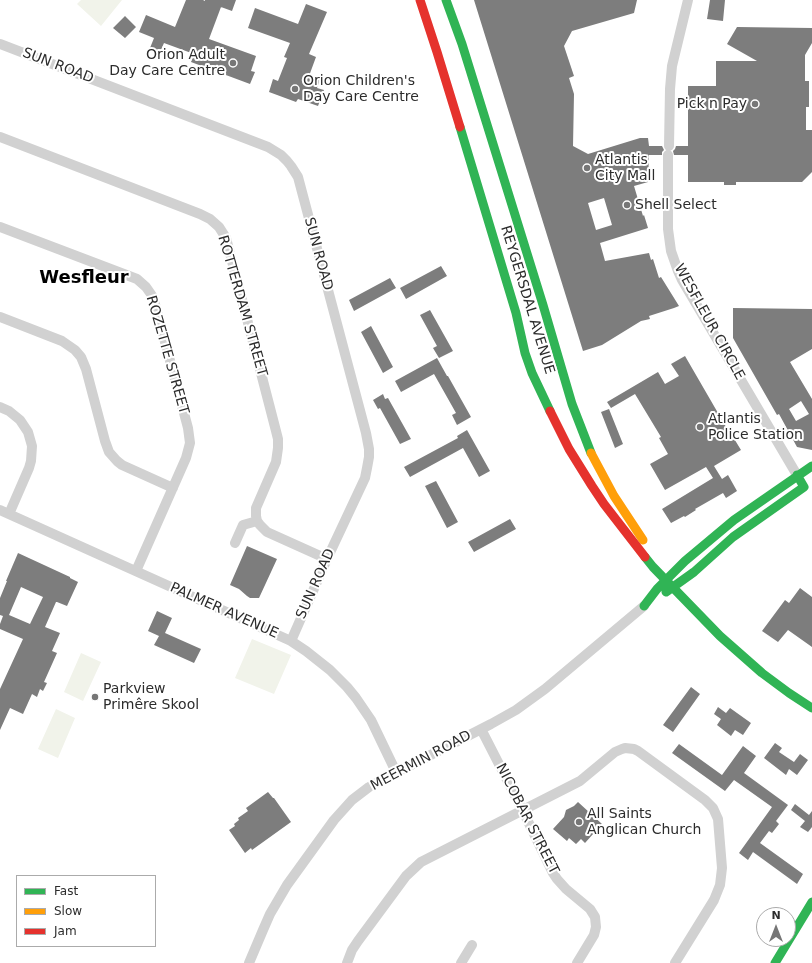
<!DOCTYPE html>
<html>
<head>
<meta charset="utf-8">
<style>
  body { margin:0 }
  #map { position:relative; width:812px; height:963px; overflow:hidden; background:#fff; font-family:"DejaVu Sans",sans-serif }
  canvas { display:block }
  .legend { position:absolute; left:16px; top:875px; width:140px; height:72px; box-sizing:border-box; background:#fff; border:1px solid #ababab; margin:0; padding:5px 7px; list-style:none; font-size:12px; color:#2c2c2c }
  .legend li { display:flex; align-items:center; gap:8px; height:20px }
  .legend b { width:20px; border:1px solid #ababab }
  .north { position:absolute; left:756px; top:907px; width:40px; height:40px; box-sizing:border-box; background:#fff; border:1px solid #ababab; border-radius:50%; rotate:0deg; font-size:11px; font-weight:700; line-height:16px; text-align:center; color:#2c2c2c }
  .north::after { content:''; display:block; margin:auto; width:14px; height:18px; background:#767676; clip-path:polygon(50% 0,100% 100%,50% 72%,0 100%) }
</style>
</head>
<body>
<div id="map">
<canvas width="812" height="963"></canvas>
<ul class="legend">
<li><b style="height:5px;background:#30b455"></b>Fast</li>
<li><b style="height:5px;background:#ff9f0a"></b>Slow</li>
<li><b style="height:5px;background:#e5322d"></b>Jam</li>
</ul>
<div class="north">N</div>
</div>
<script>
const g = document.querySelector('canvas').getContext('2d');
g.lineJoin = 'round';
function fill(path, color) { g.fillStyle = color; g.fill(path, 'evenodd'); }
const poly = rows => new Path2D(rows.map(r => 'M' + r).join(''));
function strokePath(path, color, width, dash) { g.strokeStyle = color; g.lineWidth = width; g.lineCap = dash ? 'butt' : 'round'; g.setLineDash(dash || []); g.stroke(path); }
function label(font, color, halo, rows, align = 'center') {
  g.font = font + ' "DejaVu Sans",sans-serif'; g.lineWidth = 4; g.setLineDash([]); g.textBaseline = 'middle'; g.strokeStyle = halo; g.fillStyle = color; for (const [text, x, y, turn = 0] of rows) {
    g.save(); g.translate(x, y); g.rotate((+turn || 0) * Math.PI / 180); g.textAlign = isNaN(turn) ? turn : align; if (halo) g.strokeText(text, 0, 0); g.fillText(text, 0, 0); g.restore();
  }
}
const green = poly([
  [81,0,122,0,101,26,77,4],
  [252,639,291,655,274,694,235,678],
  [81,653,101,662,83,701,64,692],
  [56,709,75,718,58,758,38,749]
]);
const building = poly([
  [186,0,203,0,205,1,205,0,236,0,232,11,210,3,221,7,209,39,256,56,251,71,255,72,250,84,191,62,194,54,164,43,160,52,150,48,154,38,139,32,146,15,175,27],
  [474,0,637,0,634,13,572,31,564,46,574,76,569,78,574,94,573,146,588,154,640,138,648,138,649,146,662,146,664,150,662,152,662,155,649,155,648,182,634,186,643,216,644,215,648,228,600,243,605,261,649,253,651,260,653,259,659,278,661,277,679,306,674,308,649,316,650,319,641,321,602,345,583,351],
  [604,198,612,225,596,230,588,203],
  [710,0,725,0,723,21,707,19],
  [306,4,327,12,309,54,316,57,309,76,320,80,317,88,324,90,318,106,298,99,296,102,269,92,273,79,278,81,287,58,284,57,290,43,248,28,255,8,298,24],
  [125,16,136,27,125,38,113,28],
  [737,27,812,28,812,43,805,55,805,81,809,81,809,107,806,107,806,130,812,130,812,172,802,182,736,182,736,185,724,185,724,182,688,182,688,155,674,155,673,151,675,149,676,146,688,146,688,86,716,86,716,61,757,61,727,44],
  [441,266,447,276,406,299,400,288],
  [390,278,396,288,354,311,349,300],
  [733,308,812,309,812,349,790,362,812,399,812,450,797,447,779,414,777,415,733,338],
  [801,401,809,414,796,421,789,409],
  [430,310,453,351,439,358,433,348,437,346,420,315],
  [371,326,393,367,383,373,361,332],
  [685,356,729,432,730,432,741,450,714,466,722,479,728,475,737,491,726,498,723,493,695,509,696,510,685,517,684,516,671,523,662,509,713,478,706,467,665,490,650,464,668,454,659,438,661,437,635,394,611,408,607,402,658,372,665,384,679,376,671,364],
  [437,358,447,376,448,376,471,417,457,425,452,415,456,413,434,374,401,392,395,381],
  [383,394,385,399,388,398,411,439,400,444,380,408,378,409,373,400],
  [609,409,623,444,615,448,601,412],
  [467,430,490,471,479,477,463,448,410,477,404,467,458,438,457,436],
  [436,481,458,522,447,528,425,486],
  [510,519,516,529,474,552,468,542],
  [247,546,277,559,259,598,250,598,247,596,239,589,230,585],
  [18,553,70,577,70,578,78,582,67,606,57,602,56,602,45,627,60,633,52,651,57,653,44,682,47,683,43,691,40,689,37,697,32,694,23,714,10,708,0,730,0,689,23,639,0,629,0,624,3,616,0,615,0,598,7,581,6,581],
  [21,587,43,597,30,624,9,615],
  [800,588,812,597,812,647,788,630,778,642,762,631,785,600,789,603],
  [157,611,172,618,165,633,201,649,194,663,154,645,159,636,148,631],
  [691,687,700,694,673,732,663,725],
  [718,707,726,713,730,708,751,723,743,735,735,730,731,736,717,725,721,719,714,714],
  [775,743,782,748,779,752,794,762,800,754,808,760,797,775,789,769,786,775,764,758],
  [679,744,722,775,743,746,756,756,744,773,788,805,776,821,779,824,772,833,769,831,760,843,803,874,797,884,753,852,748,860,739,853,772,807,734,780,725,791,672,753],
  [268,792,273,798,274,798,291,822,252,850,251,848,245,853,229,830,235,826,234,824,239,820,238,818,248,811,246,808],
  [578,802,602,824,585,843,581,839,576,844,569,838,567,841,553,829,564,817,566,810,574,806],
  [795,804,809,815,812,811,812,827,808,832,800,827,805,821,791,810]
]);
const street = poly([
  [0,44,268,147,281,155,287,161,291,166,298,177,366,433,369,449,369,457,367,468,365,478,327,559,291,641],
  [0,137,200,214,210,219,219,227,226,238,276,431,278,439,278,448,276,462,256,508,256,516,257,521,260,525,267,532,327,559],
  [669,146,670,89,672,66,688,0],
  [668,155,668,229,671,251,678,271,682,280,708,324,797,475],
  [0,227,137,279,146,287,153,297,188,428,190,443,186,458,136,571],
  [0,317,62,341,75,350,81,357,86,369,105,441,109,452,117,461,122,465,173,488],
  [0,407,9,411,20,420,28,432,32,446,31,461,29,468,9,514],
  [0,510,291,641,306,651,330,670,347,687,356,698,371,720,396,772],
  [235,543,243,525,257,521],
  [481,729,523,811,553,873,557,879,566,889,590,909,595,917,596,927,594,935,577,963],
  [249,963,263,930,270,914,287,885,334,820,352,800,369,787,378,782,491,724,516,710,545,689,644,606],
  [347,963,352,950,358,941,406,876,421,862,580,781,615,752,622,749,625,748,634,749,638,751,705,800,713,808,718,819,722,868,720,885,714,900,675,963],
  [461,963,472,945]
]);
const fast = poly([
  [446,0,462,44,543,305,572,404,591,453],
  [460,127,516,313,525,353,532,373,550,411],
  [645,557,653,567,720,636,762,673,789,693,812,708],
  [666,592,694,572,733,537,804,487,797,475],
  [644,606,657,589,685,561,734,520,812,466],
  [775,963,812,902]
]);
const slow = poly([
  [591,453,614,496,643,540]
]);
const jam = poly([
  [420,0,437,52,460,127],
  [550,411,569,449,592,486,604,504,645,557]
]);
const markers = [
  [233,63,4,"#767676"],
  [295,89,4,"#767676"],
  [755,104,4,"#767676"],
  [587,168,4,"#767676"],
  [627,205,4,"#767676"],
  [700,427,4,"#767676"],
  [95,697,4,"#767676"],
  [579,822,4,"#767676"]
];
const poiNames = [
  ["Orion Adult",225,55,"right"],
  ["Day Care Centre",225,71,"right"],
  ["Orion Children's",303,81],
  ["Day Care Centre",303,97],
  ["Pick n Pay",747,104,"right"],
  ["Atlantis",595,160],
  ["City Mall",595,176],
  ["Shell Select",635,205],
  ["Atlantis",708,419],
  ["Police Station",708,435],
  ["Parkview",103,689],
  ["Primêre Skool",103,705],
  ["All Saints",587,814],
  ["Anglican Church",587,830]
];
const streetNames = [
  ["SUN ROAD",58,66,21],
  ["SUN ROAD",318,254,75],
  ["REYGERSDAL AVENUE",527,300,73],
  ["ROTTERDAM STREET",242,306,74],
  ["WESFLEUR CIRCLE",709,322,61],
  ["ROZETTE STREET",167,355,74],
  ["SUN ROAD",316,584,-66],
  ["PALMER AVENUE",224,611,24],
  ["MEERMIN ROAD",421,761,-28],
  ["NICOBAR STREET",527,819,63]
];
const districtNames = [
  ["Wesfleur",84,278]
];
fill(green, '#f1f3ea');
fill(building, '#7d7d7d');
strokePath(street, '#d1d1d1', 10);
strokePath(fast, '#30b455', 9);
strokePath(slow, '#ff9f0a', 9);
strokePath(jam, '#e5322d', 9);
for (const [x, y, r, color] of markers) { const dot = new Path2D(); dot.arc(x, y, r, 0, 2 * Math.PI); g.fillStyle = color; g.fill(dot); strokePath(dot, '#fff', 1.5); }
label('14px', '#2c2c2c', '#fff', poiNames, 'left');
label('14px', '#2c2c2c', '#fff', streetNames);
label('bold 18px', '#000', '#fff', districtNames);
</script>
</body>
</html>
